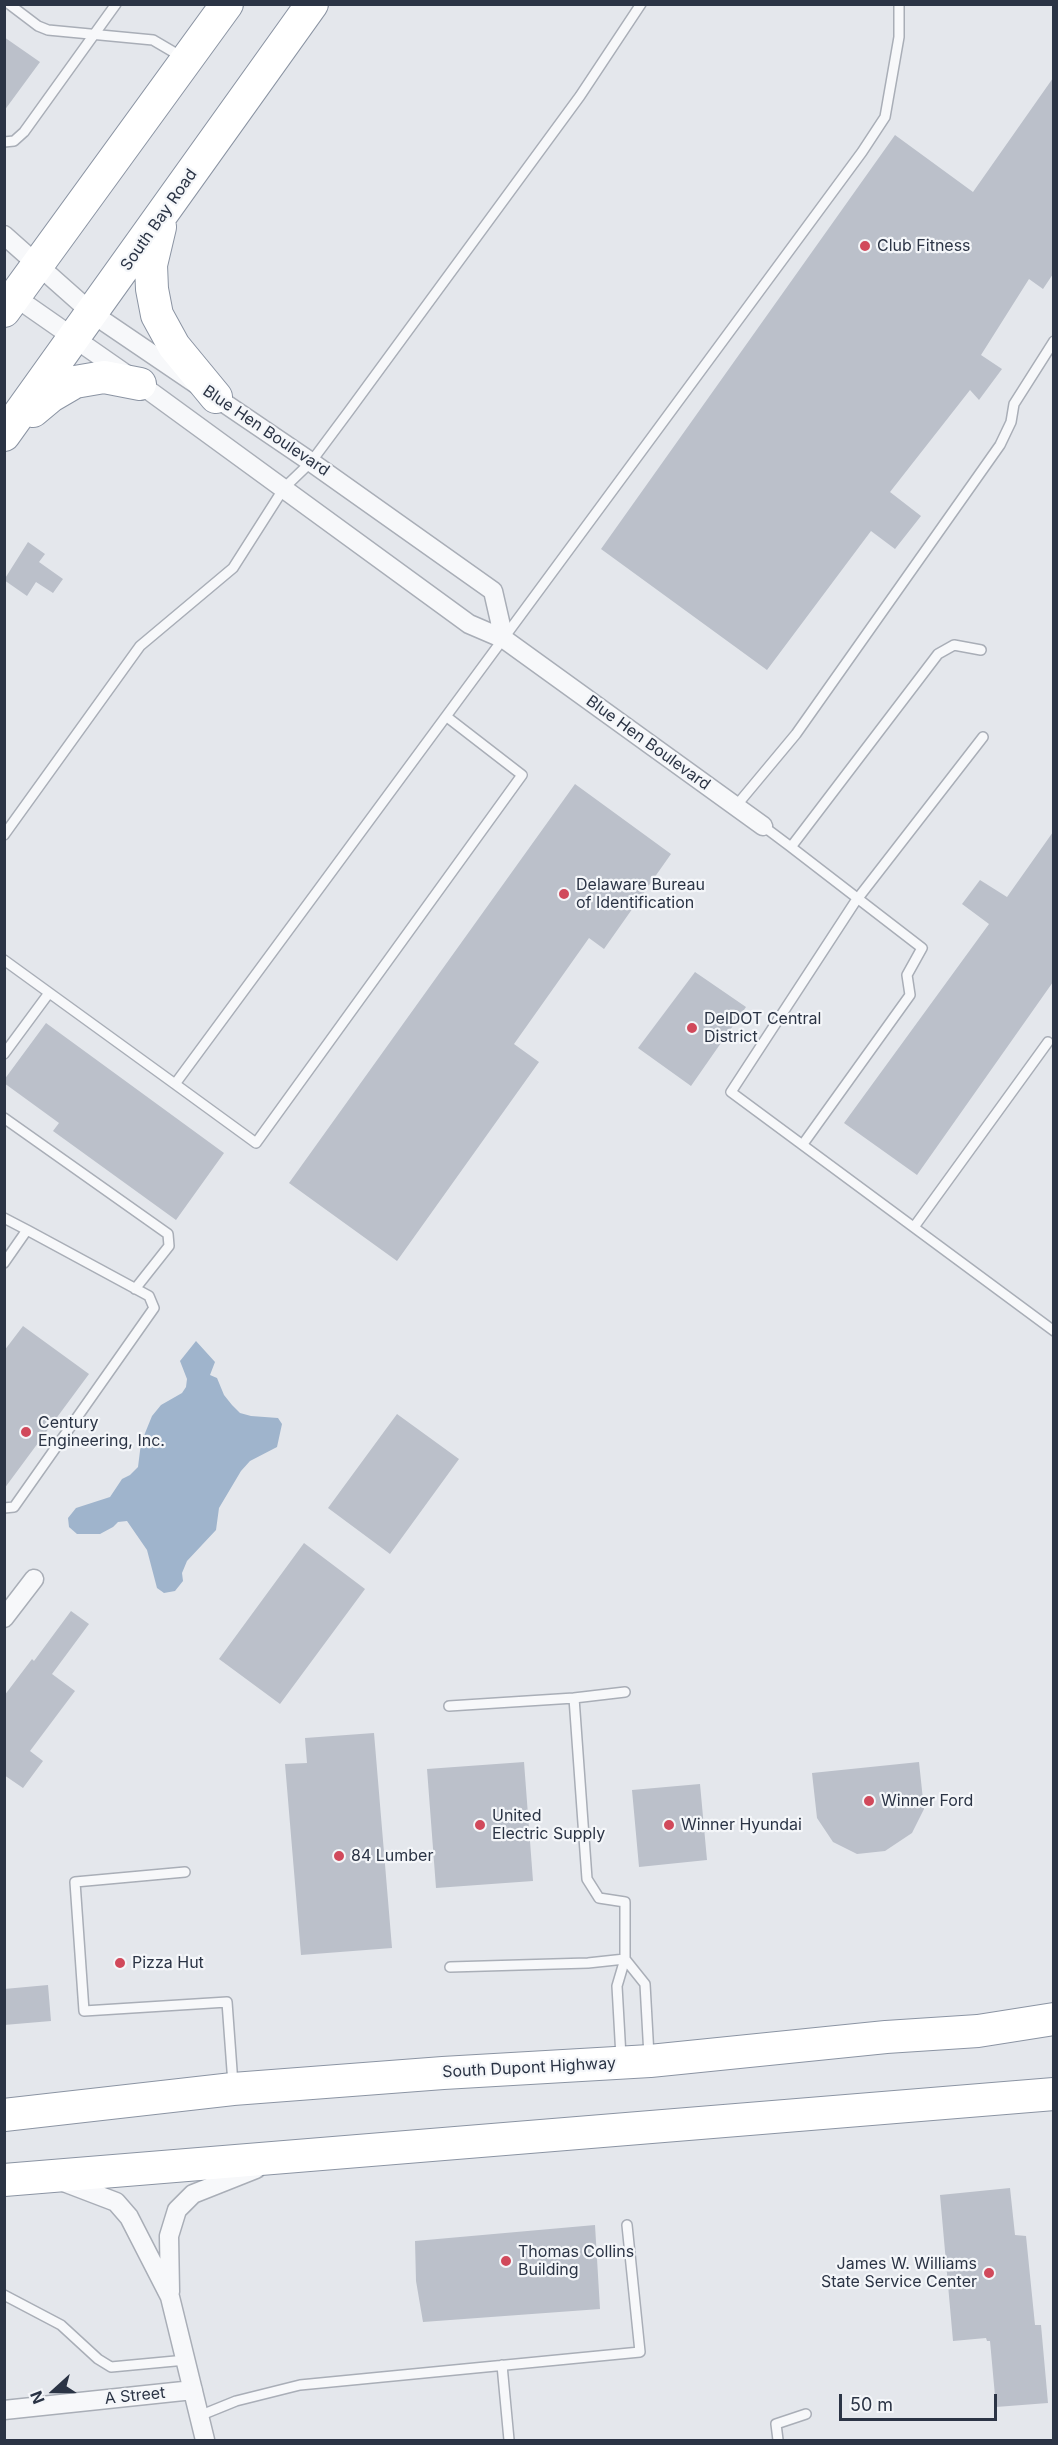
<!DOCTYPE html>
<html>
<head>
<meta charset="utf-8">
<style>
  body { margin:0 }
  #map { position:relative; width:1058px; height:2445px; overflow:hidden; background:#e4e7ec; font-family:Inter,sans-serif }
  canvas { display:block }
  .frame { position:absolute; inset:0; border:6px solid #2b3445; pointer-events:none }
  .north { position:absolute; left:24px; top:2361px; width:60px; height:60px; -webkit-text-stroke:4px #f4f6f9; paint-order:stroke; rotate:249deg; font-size:16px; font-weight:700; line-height:24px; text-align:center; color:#2b3445 }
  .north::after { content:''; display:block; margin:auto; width:21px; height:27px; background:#2b3445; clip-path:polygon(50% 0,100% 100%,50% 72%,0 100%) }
  .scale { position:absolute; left:839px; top:2394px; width:158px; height:27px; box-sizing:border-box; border:3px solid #2b3445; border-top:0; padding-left:8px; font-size:18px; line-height:21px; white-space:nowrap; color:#2b3445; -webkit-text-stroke:4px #f4f6f9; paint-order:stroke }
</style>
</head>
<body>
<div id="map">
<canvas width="1058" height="2445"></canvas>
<div class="frame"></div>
<div class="north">N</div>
<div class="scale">50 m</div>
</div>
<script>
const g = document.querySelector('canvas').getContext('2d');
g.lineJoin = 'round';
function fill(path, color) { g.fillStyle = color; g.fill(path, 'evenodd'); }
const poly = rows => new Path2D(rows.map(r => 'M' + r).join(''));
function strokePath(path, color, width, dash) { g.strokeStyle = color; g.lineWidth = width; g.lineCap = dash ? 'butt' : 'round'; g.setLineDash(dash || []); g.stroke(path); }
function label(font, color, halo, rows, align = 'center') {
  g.font = font + ' Inter,sans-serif'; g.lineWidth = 4.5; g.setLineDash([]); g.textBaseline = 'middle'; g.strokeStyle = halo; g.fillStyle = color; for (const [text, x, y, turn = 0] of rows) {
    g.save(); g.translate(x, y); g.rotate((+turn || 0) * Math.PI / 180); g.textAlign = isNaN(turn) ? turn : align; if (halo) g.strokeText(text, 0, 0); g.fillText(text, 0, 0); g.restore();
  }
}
const water = poly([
  [196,1341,215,1362,210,1375,217,1378,224,1395,232,1405,240,1413,251,1416,278,1418,282,1424,277,1447,250,1461,241,1471,219,1508,216,1530,187,1561,182,1573,183,1581,175,1591,164,1593,157,1588,147,1550,127,1521,118,1522,113,1527,100,1534,77,1534,69,1527,68,1518,76,1508,110,1497,122,1479,130,1475,138,1467,141,1443,152,1416,161,1405,182,1393,186,1387,187,1379,180,1361]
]);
const building = poly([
  [4,37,40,62,4,111],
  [1053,78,1053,274,1043,289,1029,279,981,355,1002,369,979,400,970,390,890,492,921,516,895,549,871,531,767,670,601,549,895,135,973,192],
  [28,542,45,554,39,562,63,579,53,593,36,582,27,596,4,580],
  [575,784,671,854,604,949,589,938,514,1044,539,1062,397,1261,289,1183],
  [1053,832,1053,982,917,1175,844,1123,989,924,962,904,980,880,1007,897],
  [695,972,746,1007,691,1086,638,1048],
  [46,1023,224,1153,176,1220,53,1131,59,1123,4,1083,4,1080],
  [23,1326,89,1374,4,1489,4,1351],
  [397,1414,459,1459,390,1554,328,1508],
  [304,1543,365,1589,280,1704,219,1659],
  [71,1611,89,1624,52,1674,75,1691,30,1751,43,1761,23,1788,4,1775,4,1696,32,1659,34,1661],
  [374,1733,392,1948,301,1955,285,1764,307,1763,305,1738],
  [524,1762,533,1881,436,1888,427,1769],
  [919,1762,924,1809,912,1833,885,1851,857,1854,833,1842,817,1818,812,1773],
  [700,1784,707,1860,639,1867,632,1790],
  [48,1985,51,2021,4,2025,4,1989],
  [1010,2188,1015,2235,1026,2236,1035,2325,1041,2325,1048,2403,996,2407,990,2341,987,2341,986,2338,953,2341,940,2195],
  [595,2225,600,2309,423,2322,416,2281,415,2241]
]);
const lane = poly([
  [9,4,38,26,48,30,153,40,182,57],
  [4,142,14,141,24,132,116,4],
  [983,737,855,902,731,1092,1054,1331],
  [736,806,796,734,1000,445,1011,422,1014,404,1054,341],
  [763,826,791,847,938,654,954,645,981,650],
  [4,835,140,646,233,568,284,488,311,462,349,411,580,96,641,4],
  [791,847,922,948,907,975,910,995,803,1144],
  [4,960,175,1084,862,152,885,117,899,37,899,4],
  [4,1054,49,993],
  [175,1084,256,1143,522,775,447,717],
  [4,1118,168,1234,169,1246,135,1289],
  [4,1218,27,1230,4,1263],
  [914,1227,1048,1042],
  [4,1508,14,1507,154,1308,149,1296,27,1230],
  [449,1706,574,1698],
  [185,1872,75,1882,84,2011,227,2002,233,2084],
  [450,1967,588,1963,625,1959,625,1902,599,1898,587,1879,574,1698,625,1692],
  [621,2057,617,1986,625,1959,645,1984,649,2056],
  [4,2295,61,2325,98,2359,111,2367,186,2360],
  [502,2365,509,2440],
  [199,2416,236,2401,300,2385,640,2352,627,2225],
  [778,2440,776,2424,806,2414]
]);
const street = poly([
  [4,235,93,314,311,462,493,591,504,639],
  [8,292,140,384,469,624,504,639,763,826],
  [4,1618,34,1579],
  [61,2181,116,2202,129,2217,170,2297,205,2440],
  [170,2292,169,2236,177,2210,193,2194,256,2169],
  [4,2410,193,2390]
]);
const highway = poly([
  [160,227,151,265,152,289,157,315,174,346,216,397],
  [4,311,227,4],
  [33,411,51,396,75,382,104,377,140,384],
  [4,435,312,4],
  [4,2115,233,2089,443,2073,650,2061,886,2037,978,2031,1054,2019],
  [4,2180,1054,2094]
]);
const markers = [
  [865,246,6,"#d1495b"],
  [564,894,6,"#d1495b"],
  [692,1028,6,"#d1495b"],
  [26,1432,6,"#d1495b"],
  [869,1801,6,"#d1495b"],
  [480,1825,6,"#d1495b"],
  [669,1825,6,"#d1495b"],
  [339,1856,6,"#d1495b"],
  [120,1963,6,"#d1495b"],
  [506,2261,6,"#d1495b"],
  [989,2273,6,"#d1495b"]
];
const streetNames = [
  ["South Bay Road",159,220,-55],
  ["Blue Hen Boulevard",266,431,34],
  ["Blue Hen Boulevard",648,743,36],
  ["South Dupont Highway",529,2068,-3],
  ["A Street",135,2396,-6]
];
const poiNames = [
  ["Club Fitness",877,246],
  ["Delaware Bureau",576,885],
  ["of Identification",576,903],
  ["DelDOT Central",704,1019],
  ["District",704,1037],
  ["Century",38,1423],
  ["Engineering, Inc.",38,1441],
  ["Winner Ford",881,1801],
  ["United",492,1816],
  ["Electric Supply",492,1834],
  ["Winner Hyundai",681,1825],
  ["84 Lumber",351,1856],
  ["Pizza Hut",132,1963],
  ["Thomas Collins",518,2252],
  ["Building",518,2270],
  ["James W. Williams",977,2264,"right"],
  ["State Service Center",977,2282,"right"]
];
fill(water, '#9fb4cc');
fill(building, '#bbc0ca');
strokePath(lane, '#a9aeb7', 12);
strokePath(street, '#a9aeb7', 21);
strokePath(highway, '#8b94a3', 34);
strokePath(lane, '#f7f8fa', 9);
strokePath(street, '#f7f8fa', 18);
strokePath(highway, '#fff', 32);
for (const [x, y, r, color] of markers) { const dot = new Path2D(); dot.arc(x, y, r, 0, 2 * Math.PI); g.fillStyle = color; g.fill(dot); strokePath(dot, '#f4f6f9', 2); }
label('16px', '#2b3445', '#f4f6f9', streetNames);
label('16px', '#2b3445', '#f4f6f9', poiNames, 'left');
</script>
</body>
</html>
